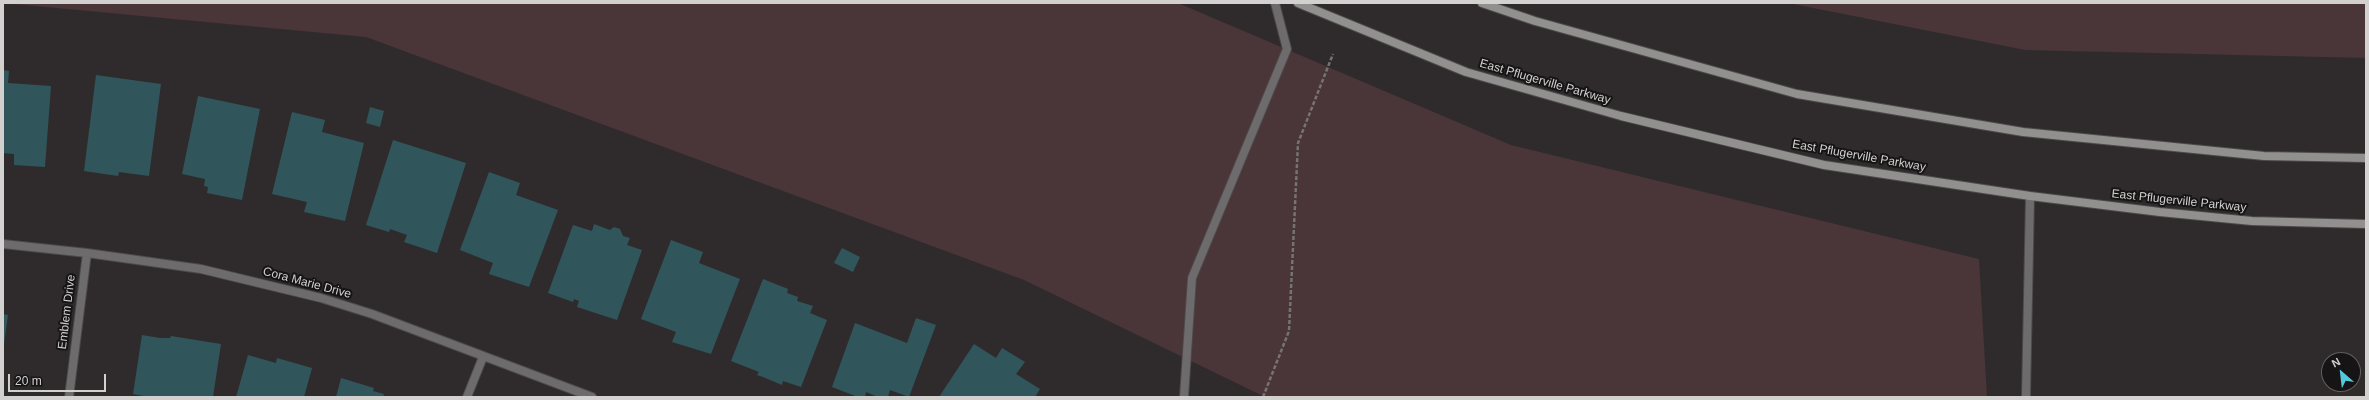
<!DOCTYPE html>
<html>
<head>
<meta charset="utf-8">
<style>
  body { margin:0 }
  #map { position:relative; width:2369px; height:400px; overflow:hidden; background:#2f2b2c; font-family:Helvetica,sans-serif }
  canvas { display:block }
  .frame { position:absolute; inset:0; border:4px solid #d3d0d0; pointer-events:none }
  .north { position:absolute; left:2321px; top:352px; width:40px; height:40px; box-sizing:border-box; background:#161414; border:1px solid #625f5f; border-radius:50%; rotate:332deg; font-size:11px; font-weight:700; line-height:16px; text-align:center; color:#d3d0d0 }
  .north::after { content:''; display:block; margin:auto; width:14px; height:18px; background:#53cadc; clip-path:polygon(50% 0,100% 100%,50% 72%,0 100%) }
  .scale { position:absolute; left:8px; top:374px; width:98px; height:18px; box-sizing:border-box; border:2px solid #d3d0d0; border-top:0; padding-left:5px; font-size:12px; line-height:14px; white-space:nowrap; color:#d3d0d0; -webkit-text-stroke:3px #161414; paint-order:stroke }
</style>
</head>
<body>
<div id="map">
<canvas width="2369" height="400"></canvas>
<div class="frame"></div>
<div class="north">N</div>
<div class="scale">20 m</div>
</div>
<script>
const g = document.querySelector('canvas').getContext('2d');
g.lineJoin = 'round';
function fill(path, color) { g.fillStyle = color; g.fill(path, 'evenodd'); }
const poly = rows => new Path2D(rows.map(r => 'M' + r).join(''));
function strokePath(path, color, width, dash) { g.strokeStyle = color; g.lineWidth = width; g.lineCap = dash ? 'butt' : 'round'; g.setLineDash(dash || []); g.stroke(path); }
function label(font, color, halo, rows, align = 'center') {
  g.font = font + ' Helvetica,sans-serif'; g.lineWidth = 4; g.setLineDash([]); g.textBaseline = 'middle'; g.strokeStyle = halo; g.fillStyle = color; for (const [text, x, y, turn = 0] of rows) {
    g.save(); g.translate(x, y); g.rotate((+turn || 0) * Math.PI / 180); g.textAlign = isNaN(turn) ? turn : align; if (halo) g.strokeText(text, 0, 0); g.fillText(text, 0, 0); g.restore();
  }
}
const green = poly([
  [3,3,1178,3,1511,145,1979,259,1987,397,1265,397,1024,280,366,37],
  [1788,3,2366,3,2366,58,2025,50]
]);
const building = poly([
  [3,70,9,71,8,83,51,86,45,167,14,165,14,154,3,153],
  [96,75,161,84,149,176,119,172,118,176,84,171],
  [198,96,260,109,242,200,207,193,208,187,204,186,205,179,182,174],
  [370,107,384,111,380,127,366,123],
  [292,112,325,120,322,132,364,143,345,221,304,212,307,202,272,194],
  [393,140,466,163,437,253,404,242,407,235,390,229,389,232,366,225],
  [489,172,520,183,516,195,558,210,529,287,489,274,493,263,460,250],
  [594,224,610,230,614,227,620,229,623,236,630,238,627,245,642,250,617,320,577,307,579,301,574,299,573,302,548,293,573,225,592,231],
  [671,240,703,252,699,263,740,279,711,354,672,342,676,332,641,319],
  [842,248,860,257,853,272,834,263],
  [763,279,788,289,787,293,798,297,797,301,813,306,810,313,827,320,801,387,783,381,782,385,763,377,757,375,759,372,731,361],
  [3,314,8,315,4,344,3,344],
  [916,318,936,325,909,397,890,390,888,397,878,397,866,392,865,397,858,397,832,387,855,323,907,343],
  [142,335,160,338,170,338,171,336,221,344,213,397,149,397,133,394],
  [974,344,996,358,1002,348,1025,362,1016,374,1040,389,1035,397,939,397],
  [248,355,276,363,277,358,312,368,304,397,236,397],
  [341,378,374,388,373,391,384,394,383,397,336,397]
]);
const path = poly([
  [1263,397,1289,331,1298,143,1333,54]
]);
const service = poly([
  [1184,397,1192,278,1287,49,1275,3],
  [2026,397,2030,196]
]);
const minor = poly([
  [3,244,87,253,201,269,321,298,372,314,592,397],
  [69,397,87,253],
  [467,397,483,357]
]);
const secondary = poly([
  [1298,3,1466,72,1621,116,1824,165,2030,196,2160,212,2252,221,2366,224],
  [1482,3,1535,21,1797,94,2023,132,2264,156,2366,158]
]);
const streetNames = [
  ["East Pflugerville Parkway",1545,82,16],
  ["East Pflugerville Parkway",1859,156,10],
  ["East Pflugerville Parkway",2179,201,6],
  ["Cora Marie Drive",307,283,15],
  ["Emblem Drive",67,312,-83]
];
fill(green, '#4a3538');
fill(building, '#30565c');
strokePath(service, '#4d494a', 10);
strokePath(minor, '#4d494a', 10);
strokePath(secondary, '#4d494a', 10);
strokePath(path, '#767373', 2.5, [4, 2]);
strokePath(service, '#6e6b6c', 8);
strokePath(minor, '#6e6b6c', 8);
strokePath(secondary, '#928f8f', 8);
label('12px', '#d3d0d0', '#161414', streetNames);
</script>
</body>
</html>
